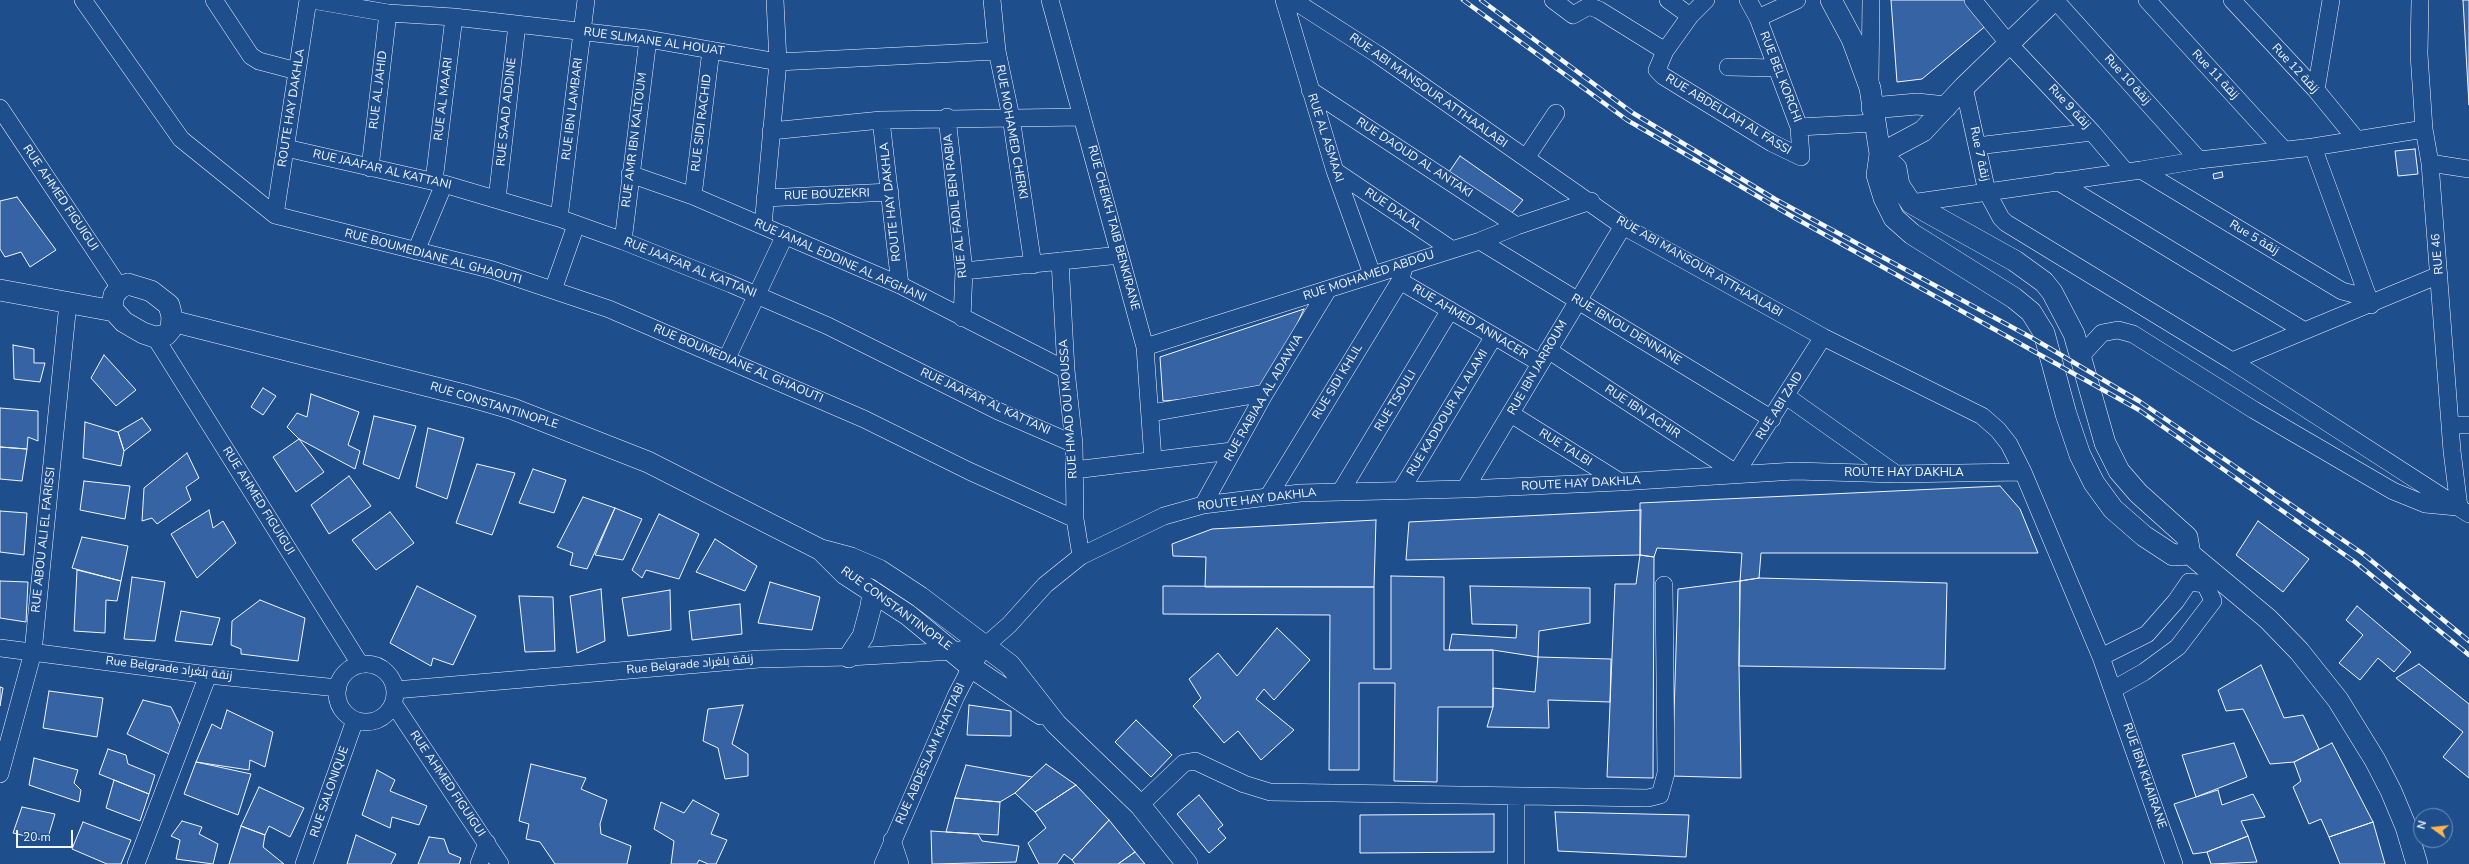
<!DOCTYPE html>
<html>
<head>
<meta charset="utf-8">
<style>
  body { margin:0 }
  #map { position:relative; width:2469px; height:864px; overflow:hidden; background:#1f4e8c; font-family:"Nunito Sans",sans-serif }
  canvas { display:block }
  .north { position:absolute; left:2413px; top:808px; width:40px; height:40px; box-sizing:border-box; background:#1f4e8c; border:1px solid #7391ba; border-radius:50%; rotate:285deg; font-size:11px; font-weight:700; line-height:16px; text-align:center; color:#f2f6ff }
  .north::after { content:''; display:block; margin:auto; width:14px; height:18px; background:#ffb74d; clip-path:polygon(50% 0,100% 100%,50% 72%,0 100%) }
  .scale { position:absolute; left:16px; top:830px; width:57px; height:18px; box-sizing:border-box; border:2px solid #f2f6ff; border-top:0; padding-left:5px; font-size:12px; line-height:14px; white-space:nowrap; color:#f2f6ff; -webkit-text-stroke:3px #1f4e8c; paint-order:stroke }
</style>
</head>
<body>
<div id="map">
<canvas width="2469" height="864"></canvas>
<div class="north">N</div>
<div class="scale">20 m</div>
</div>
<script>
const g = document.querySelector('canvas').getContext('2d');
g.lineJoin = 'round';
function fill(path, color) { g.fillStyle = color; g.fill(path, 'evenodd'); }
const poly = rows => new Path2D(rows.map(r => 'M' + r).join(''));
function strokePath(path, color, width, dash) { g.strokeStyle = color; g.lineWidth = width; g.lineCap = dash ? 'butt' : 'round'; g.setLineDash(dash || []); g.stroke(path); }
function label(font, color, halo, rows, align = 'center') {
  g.font = font + ' "Nunito Sans",Cairo,sans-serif'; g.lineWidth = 3; g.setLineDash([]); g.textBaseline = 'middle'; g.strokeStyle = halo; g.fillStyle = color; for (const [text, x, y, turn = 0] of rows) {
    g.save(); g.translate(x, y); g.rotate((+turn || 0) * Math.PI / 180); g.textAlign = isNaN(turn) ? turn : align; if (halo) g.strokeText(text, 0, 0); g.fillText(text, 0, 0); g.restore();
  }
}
const building = poly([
  [1891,0,1967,0,1988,24,1922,79,1897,82,1891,0],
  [2463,0,2469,0,2469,105,2463,0],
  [2415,149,2418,174,2398,176,2395,151,2415,149],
  [1460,156,1523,200,1511,214,1449,172,1460,156],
  [2222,172,2223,177,2214,179,2213,174,2222,172],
  [17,197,56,250,30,267,21,252,5,257,0,249,0,201,17,197],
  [1304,309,1265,393,1163,401,1160,357,1304,309],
  [13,345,34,349,34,363,45,363,40,382,14,379,13,345],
  [104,355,136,390,116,406,91,378,104,355],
  [263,388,276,396,263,415,251,407,263,388],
  [311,394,359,412,348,445,360,451,355,469,299,439,287,427,297,413,307,417,311,394],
  [0,408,38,411,38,441,28,437,27,449,0,447,0,408],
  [374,416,416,426,399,479,363,464,374,416],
  [142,418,151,430,124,451,118,432,142,418],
  [85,422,118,432,124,451,121,466,83,458,85,422],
  [428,428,464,438,447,499,416,487,428,428],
  [299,439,324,472,296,492,273,457,299,439],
  [0,447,27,449,22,481,0,479,0,447],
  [187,453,199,478,186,487,191,500,157,524,152,518,142,521,144,488,187,453],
  [477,464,515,473,492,535,456,523,477,464],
  [533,469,566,480,554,513,519,503,533,469],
  [349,476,371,506,329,534,311,505,349,476],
  [84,481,130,486,125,519,80,510,84,481],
  [2000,486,2020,509,2038,553,1761,553,1759,578,1740,581,1742,553,1657,548,1654,557,1640,555,1640,503,2000,486],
  [583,497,615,508,587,569,570,565,573,553,557,547,583,497],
  [615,508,642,519,623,560,595,555,615,508],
  [209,510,213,528,223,521,236,543,197,578,171,534,209,510],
  [1641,510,1640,555,1406,560,1409,522,1641,510],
  [0,511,27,513,24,555,0,552,0,511],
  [390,512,414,543,376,570,352,540,390,512],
  [659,514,699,534,679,579,646,570,642,578,632,570,659,514],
  [1376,520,1374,587,1205,587,1206,557,1173,556,1172,544,1212,529,1376,520],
  [2258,521,2309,559,2283,592,2236,555,2258,521],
  [82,537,128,546,121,581,72,568,82,537],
  [715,539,757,566,745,591,696,572,715,539],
  [1640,555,1654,557,1653,778,1607,777,1615,584,1636,584,1640,555],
  [77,570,121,581,117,601,106,600,105,633,74,631,77,570],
  [1391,576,1444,577,1444,650,1493,650,1493,707,1438,707,1437,782,1394,781,1395,683,1359,683,1359,770,1329,770,1330,615,1163,614,1163,586,1374,587,1374,669,1391,669,1391,576],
  [132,577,165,582,155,641,124,639,132,577],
  [1759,578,1947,583,1945,669,1739,666,1740,581,1759,578],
  [0,581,28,582,26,622,0,618,0,581],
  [1740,581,1739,666,1741,778,1672,776,1678,589,1740,581],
  [770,582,820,597,812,630,758,623,770,582],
  [417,586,476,616,453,665,433,658,431,666,390,643,417,586],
  [1470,586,1590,588,1590,623,1539,631,1538,657,1493,650,1449,650,1452,634,1516,638,1517,625,1472,624,1470,586],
  [601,589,605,641,577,653,570,596,601,589],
  [670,590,671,630,628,636,622,598,670,590],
  [519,596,553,597,555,651,525,652,519,596],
  [260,600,305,618,298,661,241,654,241,649,231,645,232,621,260,600],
  [740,604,742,634,692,640,689,611,740,604],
  [2357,606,2411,652,2394,672,2378,658,2360,680,2339,663,2363,635,2346,620,2357,606],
  [181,611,220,618,212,645,175,641,181,611],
  [1277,628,1310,660,1274,700,1264,689,1256,699,1294,730,1261,760,1238,731,1224,743,1193,706,1201,698,1189,679,1218,653,1237,676,1277,628],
  [1538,657,1611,659,1610,702,1548,700,1549,728,1487,727,1493,707,1493,688,1535,692,1538,657],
  [2419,664,2469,704,2469,778,2443,757,2463,732,2396,678,2419,664],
  [2261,665,2284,718,2303,715,2319,749,2294,762,2270,764,2243,709,2226,711,2218,690,2261,665],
  [0,687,3,688,0,706,0,687],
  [49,691,103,698,97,737,43,728,49,691],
  [143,700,171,707,180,725,169,754,127,734,143,700],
  [743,705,732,744,748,754,748,776,725,779,718,748,703,741,708,709,743,705],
  [969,705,1011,711,1011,736,967,735,969,705],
  [227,710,273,732,265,767,250,760,249,770,196,762,212,724,221,729,227,710],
  [1136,720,1172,755,1151,777,1115,742,1136,720],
  [2234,743,2247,777,2196,797,2182,755,2234,743],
  [2332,743,2373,822,2329,837,2321,819,2309,824,2293,787,2301,781,2294,762,2332,743],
  [108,749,126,755,128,764,155,775,149,794,99,774,108,749],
  [34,758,78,770,74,783,81,790,79,802,29,785,34,758],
  [196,762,251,774,238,815,184,794,196,762],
  [531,764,586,778,581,789,607,800,600,824,601,834,631,846,627,864,555,864,540,842,526,839,529,824,519,821,531,764],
  [1046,764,1076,785,1035,812,1015,793,1046,764],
  [966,765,1032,777,1015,793,1000,802,955,798,966,765],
  [377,770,395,780,390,791,427,806,419,825,392,817,390,828,362,815,377,770],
  [114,780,149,794,140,821,106,808,114,780],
  [1076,785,1109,820,1072,860,1064,854,1057,864,1039,864,1028,843,1046,828,1035,812,1076,785],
  [259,787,304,808,290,837,269,826,265,835,241,826,259,787],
  [2218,790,2222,805,2253,794,2265,817,2241,821,2248,836,2207,852,2193,854,2174,804,2218,790],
  [1199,795,1223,825,1218,829,1226,838,1209,853,1177,814,1199,795],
  [955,798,1000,802,998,835,946,832,955,798],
  [693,800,719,814,711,834,727,840,716,864,708,864,699,860,697,864,671,864,674,841,654,829,661,802,684,813,693,800],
  [22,807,55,814,47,841,13,833,22,807],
  [1555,812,1689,815,1686,857,1558,851,1555,812],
  [1494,814,1494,852,1360,853,1360,815,1494,814],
  [1109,820,1135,852,1118,864,1075,864,1072,860,1109,820],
  [182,821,202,827,199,834,218,844,213,864,176,859,180,840,171,836,182,821],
  [83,822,131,840,121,864,107,864,72,849,83,822],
  [2373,822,2385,864,2340,864,2329,837,2373,822],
  [241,826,265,835,263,847,284,864,229,864,241,826],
  [931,831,978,834,982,841,1019,846,1016,862,932,864,931,831],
  [356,835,396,854,391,864,347,864,356,835],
  [2248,836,2257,862,2211,864,2207,852,2248,836],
  [429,837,444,839,449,853,461,858,459,864,418,864,429,837],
  [1135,852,1145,864,1118,864,1135,852]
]);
const minor = poly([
  [83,0,181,139,275,215,493,270,609,309,864,419,969,471,1075,519],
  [214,0,251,56,259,61,297,71],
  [312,0,388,13,454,17,648,39,778,62,997,51],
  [992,0,997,51,1011,117,1033,265],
  [1050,0,1145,347,1153,460],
  [1284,0,1335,171,1372,274],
  [1293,0,1377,54,1623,226,1823,337,1982,416,1998,430,2009,444,2023,472,2101,657,2174,864],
  [1553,0,1573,15,1589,6,1599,10,1665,51],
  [1668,0,1690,16],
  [1706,0,1690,16,1665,51,1657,70,1663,76,1772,143,1801,157,1799,127,1758,18,1748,0],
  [1973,0,2009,44,2092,132,2126,172],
  [2055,0,2199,160],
  [2147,0,2284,150],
  [2232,0,2316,90,2356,139],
  [2420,0,2419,54,2424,129,2430,163,2452,451,2459,507],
  [1758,18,1797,0],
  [1728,67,1777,68],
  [1870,82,1871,0],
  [1964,87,1987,192,2001,218,2006,223,2232,361,2469,514],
  [1310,90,1517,226],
  [2316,90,2331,0],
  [0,108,120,288],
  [947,117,964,271,962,318],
  [881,120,900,285],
  [1799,127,1874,123],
  [771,131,881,120,1082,117],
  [1977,146,2092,132],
  [2313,147,2371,305],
  [286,148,444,184,559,218,623,241,731,284,828,326,998,411,1074,444],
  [1526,158,1556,113],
  [2430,163,2469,169],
  [370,168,388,13],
  [2141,170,2342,291,2369,298],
  [1335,171,1451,249],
  [630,174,693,196,900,285,1066,370],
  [434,181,454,17],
  [2057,181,2303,330],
  [693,196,711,50],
  [765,198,890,192],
  [497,199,517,25],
  [1911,203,2141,170,2199,160,2313,147,2424,129],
  [275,215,308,0],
  [559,218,586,0],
  [763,226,778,62,775,0],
  [623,241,648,39],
  [1480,241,1772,419],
  [416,251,444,184],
  [1060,261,1066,370,1074,444,1075,519,1081,556],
  [964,271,1120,255],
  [1400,281,1540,363],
  [553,290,576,225],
  [155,337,360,664],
  [1145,347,1480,241,1517,226,1591,201],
  [1548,350,1736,473],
  [2080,357,2102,333,2118,330,2133,334,2254,410,2393,491,2425,504,2457,507],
  [727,358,785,235],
  [2232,361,2439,275],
  [1786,396,1896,474],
  [1151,413,1265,393],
  [1511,414,1620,482],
  [2452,425,2469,425],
  [1074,470,1232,451],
  [1736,473,1823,337],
  [1465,489,1623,226],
  [1401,490,1494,336],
  [1341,491,1450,310],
  [1268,497,1400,281,1405,265],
  [1203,505,1265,393,1327,291],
  [0,648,208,675,338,688],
  [2101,657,2147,634,2176,601,2189,582,2205,584],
  '337 693a29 29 0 1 1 58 0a29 29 0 1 1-58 0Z',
  [2114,689,2144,672,2178,647,2213,601,2205,584],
  [395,690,759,659,849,657,954,651,985,646],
  [393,703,500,864],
  [0,774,33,652,68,303],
  [1516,796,1516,864],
  [1140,805,1184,763,1195,761,1244,784,1270,792,1648,798,1660,795,1666,773,1664,585],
  [892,840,900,864],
  [136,864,208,675],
  [304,864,355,720],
  [479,864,487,843],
  [883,864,956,696,971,667,985,646,1009,625,1045,585,1081,556,1164,516,1203,505,1300,493,1465,489,1620,482,1795,471,1896,474,2023,472]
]);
const tertiary = poly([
  [1831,0,1852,39,1870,88,1880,154,1877,175,1884,198,1894,218,1912,234,2014,298,2031,312,2044,333,2066,414,2080,455,2094,483,2113,509,2144,536,2173,555,2190,554],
  [1872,108,1917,104,1946,107],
  [1880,154,1896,168,1899,185,1911,203,2015,261,2044,282,2052,292,2074,334,2105,443,2119,471,2138,493,2187,537,2190,554,2268,619,2299,651,2338,700,2375,760,2391,791,2406,827,2417,864],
  [1880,154,1923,131,1964,87,2054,0],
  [128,284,151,291,169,305,172,317,171,329,166,335,155,337,143,333,124,322,114,311,112,306,114,295,120,288,128,284],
  [0,290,114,311],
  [172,321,468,396,513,409,648,462,821,550,851,558,879,570,920,597,1010,665,1056,724,1140,805,1187,864],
  [821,550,845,574,908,615,971,667,1041,714],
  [849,657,863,636,871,606,873,592]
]);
const rail = poly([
  [1463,0,1627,120,1793,217,2139,410,2355,562,2469,655],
  [1481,0,1633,113,1775,199,2034,339,2139,401,2362,553,2469,641]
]);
const streetNames = [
  ["RUE SLIMANE AL HOUAT",654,42,8],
  ["Rue 12 زنقة",2295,69,47],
  ["Rue 11 زنقة",2215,75,47],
  ["RUE BEL KORCHI",1780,77,69],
  ["Rue 10 زنقة",2127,80,48],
  ["RUE AL JAHID",379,90,-83],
  ["RUE ABI MANSOUR ATTHAALABI",1428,91,35],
  ["RUE AL MAARI",444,99,-83],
  ["Rue 9 زنقة",2069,107,47],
  ["ROUTE HAY DAKHLA",292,108,-81],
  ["RUE IBN LAMBARI",573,109,-83],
  ["RUE SAAD ADDINE",507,112,-84],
  ["RUE ABDELLAH AL FASSI",1728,115,31],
  ["RUE SIDI RACHID",702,123,-83],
  ["RUE MOHAMED CHERKI",1011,132,80],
  ["RUE AL ASMAAI",1325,138,72],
  ["RUE AMR IBN KALTOUM",635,140,-83],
  ["Rue 7 زنقة",1979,154,78],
  ["RUE DAOUD AL ANTAKI",1414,158,33],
  ["RUE JAAFAR AL KATTANI",382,170,13],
  ["RUE BOUZEKRI",827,195,-2],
  ["RUE AHMED FIGUIGUI",60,198,56],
  ["ROUTE HAY DAKHLA",891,202,-96],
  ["RUE AL FADIL BEN RABIA",956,206,-96],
  ["RUE DALAL",1393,210,34],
  ["RUE CHEIKH TAIB BENKIRANE",1113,228,75],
  ["Rue 5 زنقة",2254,238,31],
  ["RUE 46",2438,254,-95],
  ["RUE BOUMEDIANE AL GHAOUTI",433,257,15],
  ["RUE JAMAL EDDINE AL AFGHANI",840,261,24],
  ["RUE ABI MANSOUR ATTHAALABI",1699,267,30],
  ["RUE JAAFAR AL KATTANI",690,268,22],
  ["RUE MOHAMED ABDOU",1369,276,-18],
  ["RUE AHMED ANNACER",1470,322,31],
  ["RUE IBNOU DENNANE",1626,330,31],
  ["RUE BOUMEDIANE AL GHAOUTI",738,364,23],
  ["RUE IBN JARROUM",1538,368,-60],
  ["RUE SIDI KHLIL",1338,382,-59],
  ["RUE RABIAA AL ADAWIA",1264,398,-60],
  ["RUE TSOULI",1396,401,-59],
  ["RUE JAAFAR AL KATTANI",985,402,25],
  ["RUE CONSTANTINOPLE",494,406,17],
  ["RUE ABI ZAID",1780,406,-58],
  ["RUE HMAD OU MOUSSA",1069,409,-94],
  ["RUE IBN ACHIR",1642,412,33],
  ["RUE KADDOUR AL ALAMI",1448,413,-59],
  ["RUE TALBI",1565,448,32],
  ["ROUTE HAY DAKHLA",1904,473],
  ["ROUTE HAY DAKHLA",1581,484,-3],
  ["ROUTE HAY DAKHLA",1257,500,-7],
  ["RUE AHMED FIGUIGUI",258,501,58],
  ["RUE ABOU ALI EL FARISSI",44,540,-84],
  ["RUE CONSTANTINOPLE",896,609,36],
  ["Rue Belgrade زنقة بلغراد",690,665,-5],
  ["Rue Belgrade زنقة بلغراد",169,669,7],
  ["RUE ABDESLAM KHATTABI",931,754,-66],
  ["RUE IBN KHAIRANE",2144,776,71],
  ["RUE AHMED FIGUIGUI",447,784,56],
  ["RUE SALONIQUE",330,792,-71]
];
fill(building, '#3563a3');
strokePath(building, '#f2f6ff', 1);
strokePath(minor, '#f2f6ff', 18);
strokePath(tertiary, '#f2f6ff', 22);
strokePath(minor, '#1f4e8c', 17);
strokePath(tertiary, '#1f4e8c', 21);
strokePath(rail, '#f2f6ff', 4.5);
strokePath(rail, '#1f4e8c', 3, [9]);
label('12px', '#f2f6ff', '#1f4e8c', streetNames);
</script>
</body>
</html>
